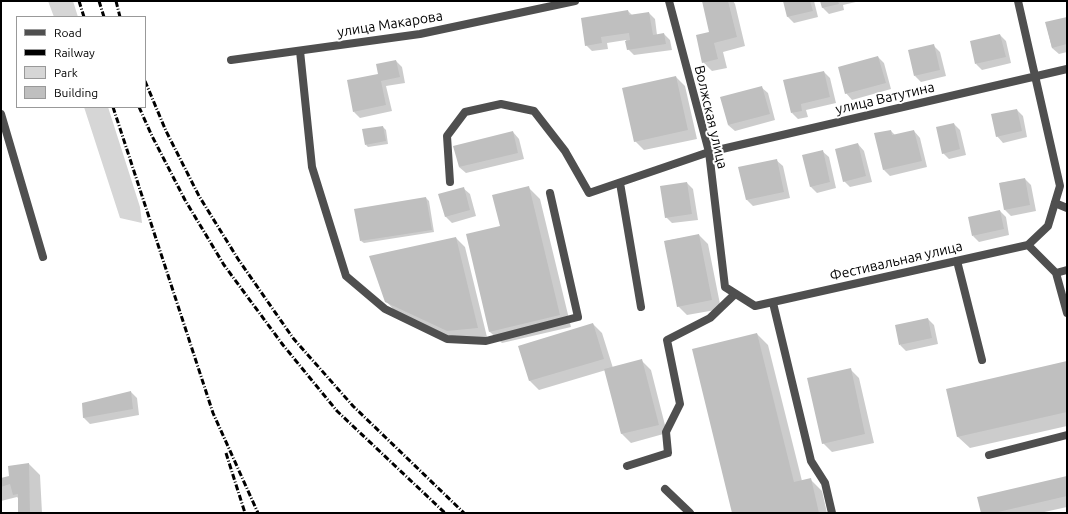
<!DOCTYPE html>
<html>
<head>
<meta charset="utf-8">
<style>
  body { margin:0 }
  #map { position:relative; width:1068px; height:514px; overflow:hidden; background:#fff; font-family:Ubuntu,sans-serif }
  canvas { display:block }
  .frame { position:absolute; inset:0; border:2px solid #000; pointer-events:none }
  .legend { position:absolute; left:16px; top:16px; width:130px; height:92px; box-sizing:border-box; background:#fff; border:1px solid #999; margin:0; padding:5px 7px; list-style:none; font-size:12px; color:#000 }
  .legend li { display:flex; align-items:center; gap:8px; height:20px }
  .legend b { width:20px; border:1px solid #999 }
</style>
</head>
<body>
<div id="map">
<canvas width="1068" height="514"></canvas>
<div class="frame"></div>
<ul class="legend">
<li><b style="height:5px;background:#4f4f4f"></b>Road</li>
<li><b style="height:5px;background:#000"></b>Railway</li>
<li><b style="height:11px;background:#d6d6d6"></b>Park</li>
<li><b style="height:11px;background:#bfbfbf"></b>Building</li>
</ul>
</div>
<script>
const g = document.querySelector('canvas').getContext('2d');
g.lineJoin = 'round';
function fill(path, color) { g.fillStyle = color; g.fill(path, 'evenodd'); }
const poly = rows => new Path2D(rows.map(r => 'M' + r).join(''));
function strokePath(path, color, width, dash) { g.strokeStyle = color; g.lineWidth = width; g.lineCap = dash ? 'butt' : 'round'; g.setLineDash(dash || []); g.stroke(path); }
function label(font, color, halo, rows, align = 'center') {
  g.font = font + ' Ubuntu,sans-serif'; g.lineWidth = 4; g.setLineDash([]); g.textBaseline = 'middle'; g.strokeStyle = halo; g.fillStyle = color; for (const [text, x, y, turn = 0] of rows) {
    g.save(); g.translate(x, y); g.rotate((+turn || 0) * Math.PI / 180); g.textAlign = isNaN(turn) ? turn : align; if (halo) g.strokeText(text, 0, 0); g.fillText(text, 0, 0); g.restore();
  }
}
const green = poly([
  [48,1,73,1,78,17,54,17],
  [84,107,108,107,140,207,142,223,120,218]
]);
const shadow = poly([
  [703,1,733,1,735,4,745,46,723,52,727,68,712,71,703,62,711,32],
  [784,1,814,1,818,17,794,23,788,17],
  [821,1,860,1,843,5,844,10,829,14,823,8],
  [628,11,632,15,649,13,655,19,657,35,664,34,670,40,672,50,634,55,628,49,626,40,607,43,608,49,592,51,586,45],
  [1067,18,1067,52,1059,54,1052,48,1046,23],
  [1000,35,1006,41,1011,63,982,70,976,64],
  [934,46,940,52,946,76,921,82,915,76],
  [878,57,884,63,891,89,852,100,846,93],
  [396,61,402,67,405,83,386,86,392,111,360,118,354,112,380,74],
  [824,72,830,78,836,103,806,110,808,117,798,119,792,113],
  [676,77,685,86,697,139,644,150,635,141],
  [761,87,768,93,775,120,735,131,728,125],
  [1017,110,1023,116,1027,137,1003,143,997,136],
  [954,124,960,130,966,155,949,159,943,153],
  [383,127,386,130,388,144,368,147,366,145],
  [891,131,896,136,914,131,920,138,927,167,890,176,884,170],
  [513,132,519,139,524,159,466,173,459,167],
  [858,144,864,151,872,182,850,187,844,181],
  [822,151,829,157,836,188,817,193,811,187,804,156],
  [776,160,783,166,790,198,753,206,747,200,739,168],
  [1025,179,1031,185,1036,211,1011,216,1005,210,1000,183],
  [687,183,693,189,698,220,672,223,666,217],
  [528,187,540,199,571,327,502,343,490,332,501,227],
  [463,188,470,194,476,216,452,223,446,217,439,195],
  [426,198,429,201,434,232,364,243,361,241],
  [1000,211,1006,217,1009,235,979,242,973,236],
  [699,235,708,244,721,309,687,315,678,306,665,241],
  [456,238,465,247,487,337,456,340,395,311,386,301],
  [928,319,934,325,938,344,906,351,900,345],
  [593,324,602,333,613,368,642,361,651,370,667,433,631,443,622,434,606,370,539,390,530,381,520,347],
  [757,334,768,345,802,481,810,479,822,491,827,513,733,513],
  [1067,362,1067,426,970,448,958,437,948,389],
  [850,369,859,378,874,443,832,452,823,443],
  [131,392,137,398,139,415,90,424,84,418,83,404],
  [29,464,40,475,42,513,19,513,19,499,17,497,1,501,1,479,10,477],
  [1067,477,1067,507,1040,513,982,513]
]);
const building = poly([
  [702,1,728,1,737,37,714,43,718,59,702,63,696,35,709,32],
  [783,1,810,1,813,11,787,17],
  [820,1,838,1,839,4,822,8],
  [628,10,629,15,649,12,653,35,664,33,666,44,627,50,625,41,630,40,629,33,601,37,602,43,585,46,581,18],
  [1067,17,1067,44,1052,48,1045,22],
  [1000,34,1006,57,975,64,970,41],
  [934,44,940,70,914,76,908,50],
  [878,56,886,83,845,94,838,67],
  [396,60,400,77,381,81,386,105,353,112,347,80,378,74,376,64],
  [824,71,830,97,801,104,802,111,791,113,783,80],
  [676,76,688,130,634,142,622,88],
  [762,86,770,114,728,125,720,97],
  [1017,109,1022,131,996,137,991,114],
  [954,123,960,149,942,154,936,127],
  [383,126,386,141,365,145,362,129],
  [891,130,892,135,914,130,922,161,883,170,874,133],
  [513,131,518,153,459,167,453,146],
  [858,143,866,176,843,182,835,149],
  [823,150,830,182,810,187,802,155],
  [777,159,784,192,746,200,738,167],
  [1025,178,1030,205,1004,210,999,183],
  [687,182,692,214,665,218,660,186],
  [529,186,560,315,489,332,466,234,500,226,492,195],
  [464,187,470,210,445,217,438,194],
  [426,197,432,230,360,241,354,209],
  [1000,210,1004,229,972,236,968,217],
  [699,234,712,300,677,307,664,241],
  [456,237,478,328,447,331,385,302,369,256],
  [928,318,932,338,899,345,895,325],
  [593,323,604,359,529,381,518,346],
  [757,333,794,482,811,478,819,513,732,513,692,349],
  [642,359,659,425,621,434,604,369],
  [1067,361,1067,412,957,437,946,389],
  [851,368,865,434,822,444,807,378],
  [131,391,133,409,83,418,82,403],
  [29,463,30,513,18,513,18,494,13,495,10,484,1,487,1,478,9,476,8,466],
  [1067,476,1067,496,994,513,981,513,977,497]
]);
const lane = poly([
  [300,51,312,167,346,276,385,309,447,339,486,341,578,317,550,193],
  [1,114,43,257],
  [450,182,447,136,465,112,501,104,534,111,565,151,589,193,709,152],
  [620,183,641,307],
  [1055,203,1067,208],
  [957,261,982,360],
  [773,303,811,461,825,483,832,513],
  [989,455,1067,435],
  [627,466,668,453,666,432,680,404,667,340,710,318,735,294],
  [665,489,690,513]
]);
const street = poly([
  [669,1,709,152,725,287,755,306,1028,245,1056,273,1067,270],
  [1018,1,1060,186,1048,226,1028,245],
  [231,60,420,34,575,1],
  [709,152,1067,69],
  [1056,273,1067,313]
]);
const rail = poly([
  [79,1,84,17],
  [99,1,104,17],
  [116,1,120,17],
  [145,81,166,131,199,196,238,259,293,338,353,406,464,513],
  [113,107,213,413,258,513],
  [139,107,152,136,185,200,224,265,283,345,337,411,445,513],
  [226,453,245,513]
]);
const streetNames = [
  ["улица Макарова",390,24,-9],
  ["улица Ватутина",885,98,-13],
  ["Волжская улица",711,117,77],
  ["Фестивальная улица",896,261,-13]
];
fill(green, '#d6d6d6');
fill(shadow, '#0003');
fill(building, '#bfbfbf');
strokePath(lane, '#4f4f4f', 8);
strokePath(street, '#4f4f4f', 8);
strokePath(rail, '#000', 3, [6, 2, 1, 2]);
label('14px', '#000', '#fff', streetNames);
</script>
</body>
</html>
